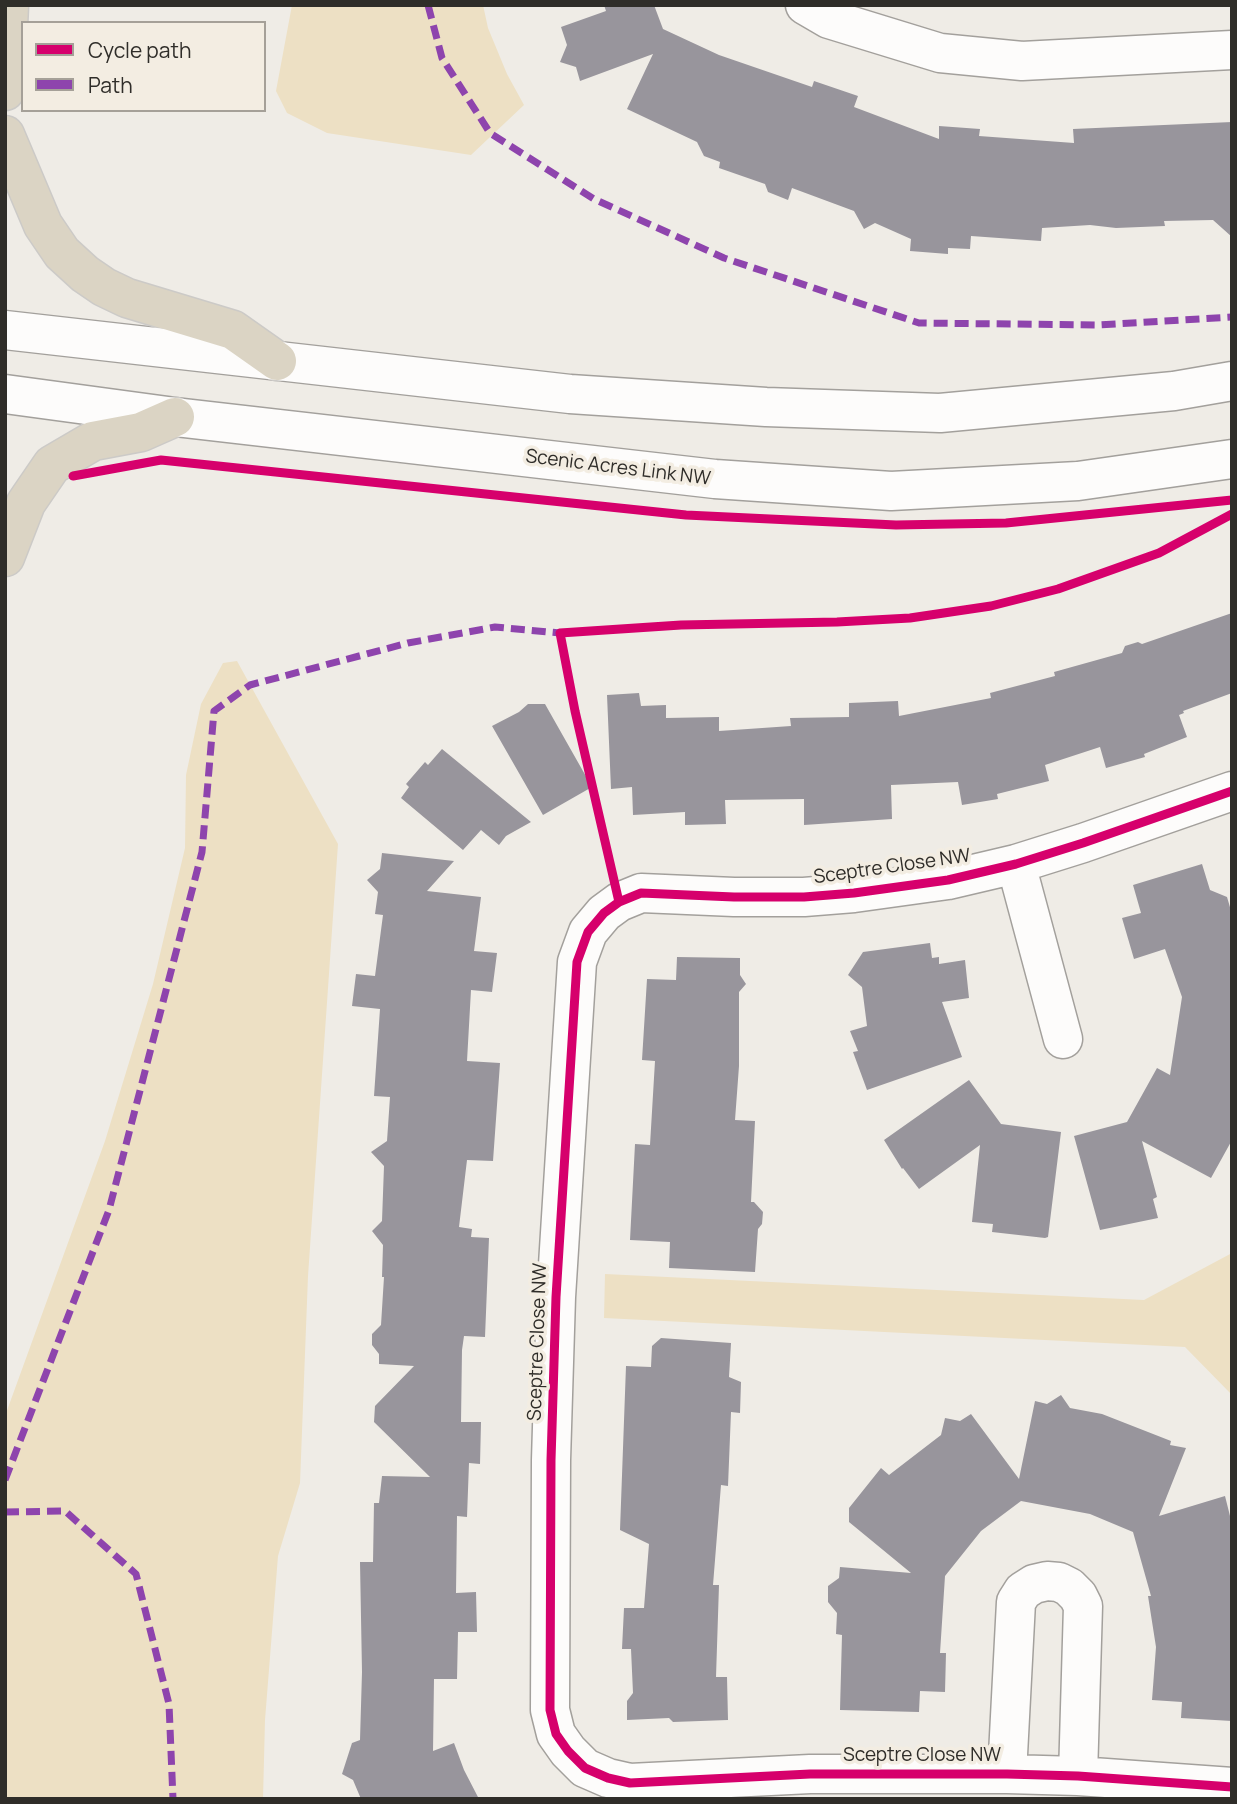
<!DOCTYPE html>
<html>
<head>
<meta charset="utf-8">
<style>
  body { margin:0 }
  #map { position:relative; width:1237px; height:1804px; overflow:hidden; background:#efece6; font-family:Manrope,sans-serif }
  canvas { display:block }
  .frame { position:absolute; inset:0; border:7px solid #2f2d29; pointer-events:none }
  .legend { position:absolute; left:21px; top:21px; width:245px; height:91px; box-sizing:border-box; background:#f3ede2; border:2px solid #a5a098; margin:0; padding:9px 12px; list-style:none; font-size:21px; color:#2f2d29 }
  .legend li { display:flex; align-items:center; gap:14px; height:35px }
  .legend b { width:35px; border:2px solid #a5a098 }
</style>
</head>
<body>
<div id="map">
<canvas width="1237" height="1804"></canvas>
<div class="frame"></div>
<ul class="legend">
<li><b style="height:9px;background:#d6006c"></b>Cycle path</li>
<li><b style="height:9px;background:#8e44ad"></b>Path</li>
</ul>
</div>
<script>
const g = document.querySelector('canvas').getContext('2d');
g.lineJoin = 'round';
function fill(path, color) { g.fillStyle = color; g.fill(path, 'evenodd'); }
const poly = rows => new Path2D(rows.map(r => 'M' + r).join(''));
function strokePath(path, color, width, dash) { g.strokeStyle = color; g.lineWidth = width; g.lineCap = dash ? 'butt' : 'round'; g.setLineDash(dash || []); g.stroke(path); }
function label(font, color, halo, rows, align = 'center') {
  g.font = font + ' Manrope,sans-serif'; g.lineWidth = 7; g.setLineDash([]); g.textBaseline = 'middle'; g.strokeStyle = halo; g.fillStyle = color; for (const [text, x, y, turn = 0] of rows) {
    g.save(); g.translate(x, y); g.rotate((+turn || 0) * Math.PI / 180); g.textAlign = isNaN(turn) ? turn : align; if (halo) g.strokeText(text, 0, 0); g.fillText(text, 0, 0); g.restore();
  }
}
const green = poly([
  [292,5,483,5,488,28,507,74,524,105,471,155,327,133,287,113,276,91],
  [237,661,338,844,308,1276,300,1483,278,1556,265,1720,263,1799,5,1799,5,1416,105,1141,153,984,185,848,186,775,201,704,223,663],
  [1232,1253,1232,1395,1185,1347,604,1318,605,1274,1144,1300]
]);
const building = poly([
  [604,5,654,5,663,29,719,55,812,87,814,81,858,96,854,107,939,139,939,126,980,129,979,136,1074,143,1073,129,1232,122,1232,237,1213,220,1164,221,1165,226,1116,228,1090,225,1042,228,1041,241,971,236,970,249,948,248,948,254,910,251,911,239,875,223,864,229,854,211,792,188,788,200,768,192,765,184,719,168,720,162,704,156,697,142,627,109,653,54,580,81,576,67,560,62,567,45,561,27,606,11],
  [1232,613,1232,693,1183,711,1184,713,1179,715,1187,737,1144,754,1145,757,1106,768,1100,747,1045,765,1049,781,997,794,998,799,962,805,958,782,891,785,892,819,804,825,804,799,725,800,726,824,685,825,685,812,633,815,632,787,611,789,607,695,639,693,641,706,666,705,666,718,719,717,719,731,791,726,790,718,849,717,849,703,898,701,899,716,991,698,990,693,1055,676,1054,672,1122,653,1125,646,1138,642,1142,644],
  [528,704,545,704,592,787,543,815,492,726,519,712],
  [442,749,531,822,506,836,499,845,481,830,463,850,401,798,409,787,406,784,425,762,428,765],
  [382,853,454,861,427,891,481,897,474,951,497,953,492,992,471,990,467,1061,500,1063,493,1161,467,1160,459,1227,472,1229,471,1237,489,1238,485,1337,464,1336,462,1350,461,1422,481,1422,480,1464,469,1463,467,1517,457,1516,456,1593,476,1592,477,1632,458,1632,457,1679,434,1679,433,1751,454,1743,464,1770,479,1799,361,1799,353,1780,342,1774,352,1743,360,1740,362,1672,360,1562,373,1562,374,1503,379,1503,382,1476,430,1477,374,1422,375,1406,414,1366,379,1364,379,1354,372,1345,372,1334,381,1325,384,1277,382,1277,383,1245,372,1231,382,1221,384,1166,371,1152,387,1141,390,1097,374,1096,380,1009,352,1006,356,974,375,976,383,915,375,914,378,892,367,880,380,869],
  [1202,864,1210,890,1227,897,1232,914,1232,1140,1211,1178,1142,1141,1157,1197,1153,1199,1158,1218,1100,1230,1074,1136,1127,1122,1157,1068,1170,1075,1182,997,1165,949,1134,959,1122,918,1141,913,1133,885],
  [930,943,932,958,939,957,939,964,965,960,969,998,942,1002,962,1057,867,1090,853,1052,858,1051,850,1031,867,1026,862,987,848,975,863,952],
  [677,957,740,958,740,975,746,984,739,992,739,1066,735,1120,755,1121,751,1202,754,1202,763,1212,762,1224,758,1229,755,1272,669,1268,670,1242,630,1240,635,1144,650,1145,655,1061,642,1060,647,979,676,980],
  [969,1080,1001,1124,1061,1132,1048,1237,1045,1238,992,1232,993,1224,972,1222,980,1145,919,1189,903,1168,902,1169,884,1140],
  [661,1338,731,1343,729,1377,741,1382,740,1413,731,1412,728,1486,721,1485,713,1585,719,1585,716,1677,727,1677,728,1720,673,1722,669,1718,627,1720,627,1701,633,1693,631,1649,622,1649,624,1608,644,1608,649,1544,620,1530,626,1366,651,1367,652,1346],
  [1061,1395,1070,1408,1102,1414,1171,1441,1170,1445,1186,1448,1159,1516,1225,1496,1232,1524,1232,1721,1181,1718,1182,1702,1152,1700,1156,1647,1148,1596,1151,1596,1133,1532,1090,1514,1021,1501,981,1531,945,1576,940,1653,946,1653,945,1692,920,1691,919,1712,840,1710,842,1635,836,1634,837,1613,828,1602,828,1586,839,1578,840,1567,911,1573,849,1522,849,1508,881,1468,889,1475,941,1435,945,1418,960,1421,971,1414,1019,1479,1035,1401,1047,1404]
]);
const minor = poly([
  [805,5,829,19,940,53,1022,61,1232,50],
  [5,330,570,394,766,407,940,413,1174,391,1232,381],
  [5,394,175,417,715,479,891,491,1078,481,1232,459],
  [1232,791,1083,843,1016,864,948,880,854,893,804,897,734,897,641,893,619,902,604,913,588,932,577,962,556,1297,551,1460,550,1710,556,1734,568,1751,585,1768,608,1778,630,1783,810,1774,1007,1774,1078,1776,1232,1787],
  [1016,864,1063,1039],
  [1007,1774,1016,1602,1023,1591,1034,1584,1047,1581,1059,1582,1069,1587,1078,1596,1083,1606,1078,1776]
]);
const highway = poly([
  [5,91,9,5],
  [5,135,43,225,62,253,85,274,104,287,127,298,233,330,277,361],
  [5,557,26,503,52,465,93,441,141,432,175,417]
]);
const quiet = poly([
  [428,5,442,58,490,133,594,199,724,258,919,323,1098,325,1232,317],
  [5,1480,109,1210,202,852,214,711,250,685,408,643,495,627,560,633],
  [5,1512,65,1511,136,1574,169,1704,173,1799]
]);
const cycleway = poly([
  [73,476,161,460,686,515,896,525,1006,523,1232,500],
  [1232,791,1083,843,1016,864,948,880,854,893,804,897,734,897,641,893,619,902,604,913,588,932,577,962,556,1297,551,1460,550,1710,556,1734,568,1751,585,1768,608,1778,630,1783,810,1774,1007,1774,1078,1776,1232,1787],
  [619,902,575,711,560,633,681,625,837,622,910,618,991,606,1058,589,1159,553,1232,514]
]);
const streetNames = [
  ["Scenic Acres Link NW",618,468,7],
  ["Sceptre Close NW",892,867,-8],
  ["Sceptre Close NW",538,1342,-88],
  ["Sceptre Close NW",922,1756]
];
fill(green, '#ede0c4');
fill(building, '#98959c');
strokePath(minor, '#a3a09c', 41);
strokePath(highway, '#cccac7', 41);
strokePath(minor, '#fdfcfb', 38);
strokePath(highway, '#dbd4c4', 38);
strokePath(quiet, '#8e44ad', 7, [14, 7]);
strokePath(cycleway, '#d6006c', 9);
label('19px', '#2f2d29', '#f3ede2', streetNames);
</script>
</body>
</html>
